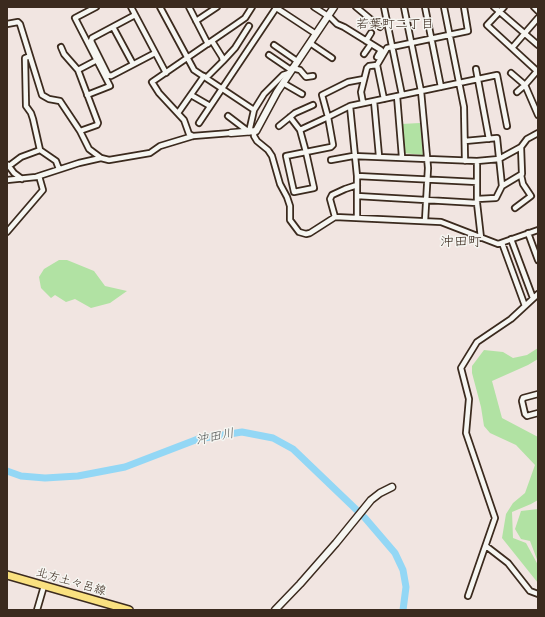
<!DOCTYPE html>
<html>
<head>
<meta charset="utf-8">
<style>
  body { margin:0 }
  #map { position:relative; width:545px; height:617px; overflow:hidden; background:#f1e5e1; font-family:"Playpen Sans",sans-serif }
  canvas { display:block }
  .frame { position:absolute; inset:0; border:8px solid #3b2a1e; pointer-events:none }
</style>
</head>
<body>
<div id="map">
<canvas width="545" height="617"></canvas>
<div class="frame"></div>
</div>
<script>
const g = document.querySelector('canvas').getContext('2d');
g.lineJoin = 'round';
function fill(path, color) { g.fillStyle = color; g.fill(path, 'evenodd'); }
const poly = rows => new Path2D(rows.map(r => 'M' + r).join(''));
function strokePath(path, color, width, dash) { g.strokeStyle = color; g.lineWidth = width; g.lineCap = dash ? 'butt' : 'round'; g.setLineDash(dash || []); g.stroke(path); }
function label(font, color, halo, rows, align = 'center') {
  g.font = font + ' "Playpen Sans","Klee One",sans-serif'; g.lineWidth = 3; g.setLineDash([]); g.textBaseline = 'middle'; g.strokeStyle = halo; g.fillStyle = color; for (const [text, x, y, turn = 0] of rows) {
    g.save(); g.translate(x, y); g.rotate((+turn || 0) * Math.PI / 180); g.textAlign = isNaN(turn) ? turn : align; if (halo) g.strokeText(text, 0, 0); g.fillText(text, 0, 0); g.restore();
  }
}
const green = poly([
  [420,123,423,155,403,153,401,124],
  [59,260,67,260,94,271,105,286,127,291,110,303,91,308,75,299,66,302,55,295,51,298,41,288,39,277,44,269],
  [538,348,538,359,528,365,492,381,502,418,538,437,538,500,531,504,512,512,513,538,526,543,538,565,538,583,502,538,506,514,513,503,525,493,535,465,516,445,490,433,484,426,481,407,472,373,472,366,484,350,503,352,513,358,527,355],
  [538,509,538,562,530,541,521,539,515,529,521,511]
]);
const river = poly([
  [7,471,21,476,45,478,78,476,125,467,198,439,242,432,273,438,293,449,365,518,395,553,403,570,406,587,403,610]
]);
const street = poly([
  [131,7,166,73],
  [160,7,194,70,254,110],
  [189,7,208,44],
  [275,7,316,34],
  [314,7,331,18,337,24,344,27,381,50,377,57],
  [356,7,380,27],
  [384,7,402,95],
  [404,7,421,91,425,134,428,168,425,221],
  [425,7,441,87],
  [444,7,464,107,465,161],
  [494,7,538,45],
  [504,7,487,25,512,48,538,18],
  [534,7,538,11],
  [135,15,92,38,91,41,108,75,111,76,155,53],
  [196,21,217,7],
  [7,24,18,22,20,24,42,95,49,99,60,101,80,131,89,149,101,158],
  [113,27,133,64],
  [366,41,371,33],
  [310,43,332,58],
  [274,45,297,61],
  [61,47,64,54,78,70,97,60],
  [512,48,537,71],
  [364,54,371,44],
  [269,55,291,70],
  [30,56,25,58,26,106,31,113,33,119,40,150,56,161,59,169],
  [223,61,235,48,249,26],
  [377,65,384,99],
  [292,68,300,70,306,77,313,76],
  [476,69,489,139],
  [78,70,98,123,97,125,80,131],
  [538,70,525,85,538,115],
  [511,73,525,85,517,92],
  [206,78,223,61,222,57,212,41],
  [364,79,348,82,322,95,328,117,333,145,331,147,286,156,294,192,314,188,306,152,300,130,328,117,350,106,497,75,507,126],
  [283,83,302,94],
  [87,95,110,86,75,18,96,7],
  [191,95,210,106],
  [397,96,402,157],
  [374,101,379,156],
  [363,103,361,92,367,68,369,66,377,65,387,48,468,31,464,7],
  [350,106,357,176,357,218],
  [178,113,204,76],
  [228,116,249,132],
  [290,117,300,130],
  [199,123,276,8],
  [279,126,295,113,313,105],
  [254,131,254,136,257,141,268,150,272,156,280,184,287,197,290,206,290,220,299,232,306,234,310,233,335,217,441,222,498,244,538,230],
  [249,132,254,110,264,94,283,75,289,73],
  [193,136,189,134,184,120,159,93,152,82,235,25,245,18,252,7],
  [465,141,497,138,502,186],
  [331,160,353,156,477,161,499,159,521,147,527,139,538,133],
  [477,161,477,203,481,238],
  [8,165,14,173,22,179],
  [9,166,21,157,40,150],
  [357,176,477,182],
  [7,180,36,177,79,163,101,158,109,160,150,153,160,146,193,136,231,133],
  [357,196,477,203],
  [477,199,496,198,502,186,522,174,521,147],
  [515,208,531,196,523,184,521,175],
  [335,217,330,199,332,195,345,189,357,185],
  [7,232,43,190,39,176],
  [528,233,538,260],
  [511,239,533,298],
  [502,243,525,306],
  [538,394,523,398,522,401,525,414,527,416,538,413],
  [486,546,508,563,530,591,538,594],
  [468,596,495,518,466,433,469,399,461,368,477,342,511,319,538,294],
  [37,610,44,586]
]);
const secondary = poly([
  [231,133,256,131,277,92,334,7],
  [275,610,300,584,336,543,371,500,380,493,392,487]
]);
const primary = poly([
  [7,575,129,610]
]);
const streetNames = [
  ["北方土々呂線",71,582,16]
];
const neighbourhoodNames = [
  ["若葉町二丁目",395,24]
];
const waterNames = [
  ["沖田川",215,437,-11]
];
const quarterNames = [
  ["沖田町",461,242]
];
fill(green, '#b1e2a3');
strokePath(river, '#93d7f5', 7);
strokePath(street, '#3b2a1e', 8);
strokePath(secondary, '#3b2a1e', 9);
strokePath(primary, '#3b2a1e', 10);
strokePath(street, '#f6f6f2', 4.5);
strokePath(secondary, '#f6f6f2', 6);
strokePath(primary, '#fae180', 7);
label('12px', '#3b2a1e', '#f6f6f2', streetNames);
label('13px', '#3b2a1e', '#f6f6f2', neighbourhoodNames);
label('italic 13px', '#515554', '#f6f6f2', waterNames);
label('14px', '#3b2a1e', '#f6f6f2', quarterNames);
</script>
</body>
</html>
